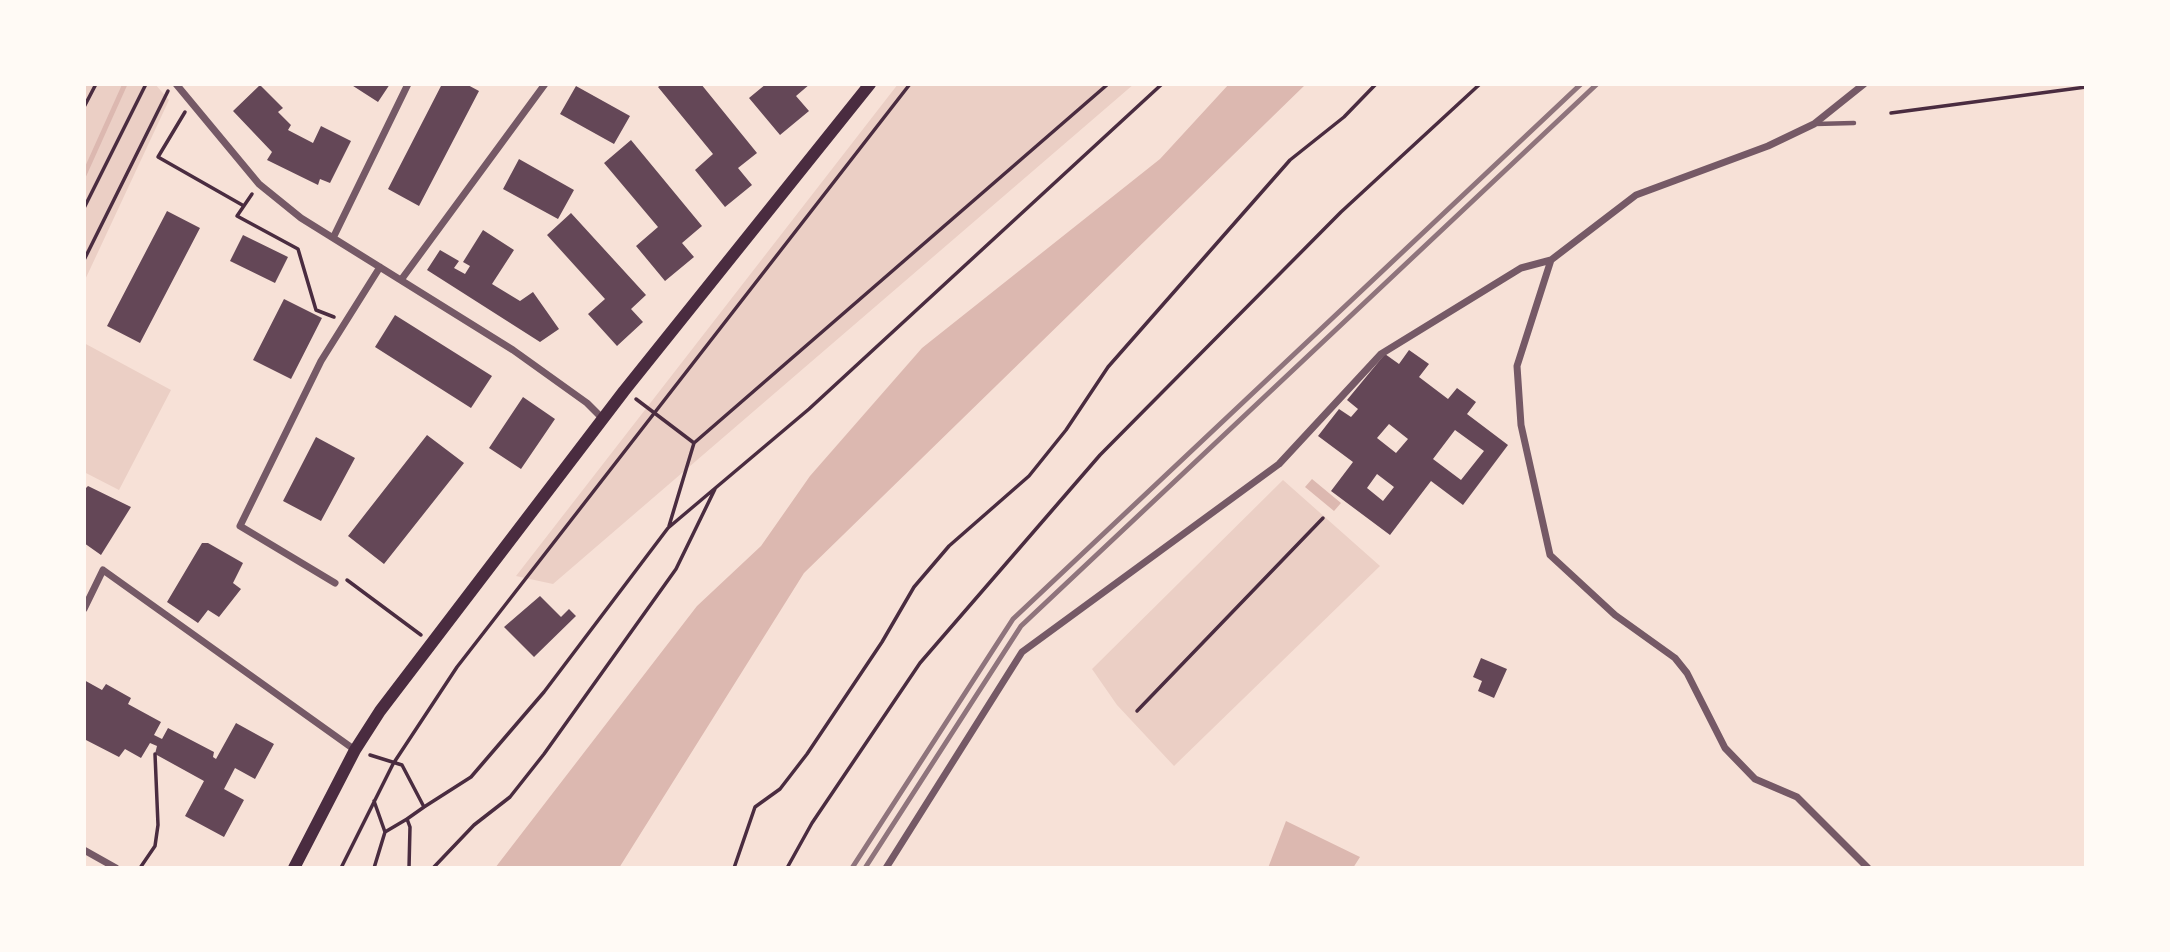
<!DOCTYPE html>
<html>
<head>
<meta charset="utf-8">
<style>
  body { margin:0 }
  #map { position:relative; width:2170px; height:952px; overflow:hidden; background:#f7e1d7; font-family:"Fira Sans",sans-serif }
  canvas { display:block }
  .frame { position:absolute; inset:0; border:86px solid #fffaf5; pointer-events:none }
</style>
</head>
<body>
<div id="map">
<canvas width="2170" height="952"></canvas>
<div class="frame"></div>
</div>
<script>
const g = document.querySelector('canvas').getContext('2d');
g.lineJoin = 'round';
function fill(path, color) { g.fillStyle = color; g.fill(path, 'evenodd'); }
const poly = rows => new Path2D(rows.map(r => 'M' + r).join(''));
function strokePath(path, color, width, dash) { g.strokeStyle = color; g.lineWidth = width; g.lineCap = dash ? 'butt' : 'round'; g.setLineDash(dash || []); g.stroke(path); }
const green = poly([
  [85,84,155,84,169,100,84,282],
  [898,84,1134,84,553,584,516,576],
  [84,343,171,390,119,490,84,472],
  [1283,480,1380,566,1174,766,1117,705,1092,669]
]);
const water = poly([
  [1229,84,1306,84,804,573,619,868,495,868,697,606,761,546,810,476,922,348,1160,159],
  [1312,479,1341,503,1334,511,1305,487],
  [1286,821,1360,857,1353,868,1268,868]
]);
const stream = poly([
  [84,175,125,84]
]);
const building = poly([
  [350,84,390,84,378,102],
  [442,84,466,84,479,91,419,206,388,189],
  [662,84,701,84,757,153,738,168,752,185,725,207,695,170,713,154,658,87],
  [766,84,810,84,796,96,809,111,780,135,749,98],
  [260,85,283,108,278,112,291,125,288,130,313,143,321,126,351,141,330,183,320,179,318,185,267,160,272,152,233,111],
  [576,86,630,116,614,144,560,114],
  [631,140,702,226,682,243,694,257,665,281,636,246,658,227,604,163],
  [519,159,574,190,558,219,503,189],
  [167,211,200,228,140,343,107,326],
  [571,213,646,295,631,309,643,322,617,346,588,314,605,299,547,235],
  [483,230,514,250,492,284,520,301,533,292,559,329,540,342,427,270,440,250,459,261,454,268,465,274,470,266,463,262],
  [243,235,288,257,275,283,230,261],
  [284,299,322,318,291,379,253,360],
  [395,315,492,376,471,408,375,347],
  [1409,350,1429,364,1419,377,1448,399,1457,388,1476,402,1467,414,1508,445,1463,505,1431,481,1390,535,1331,491,1353,462,1318,436,1339,409,1351,417,1358,409,1347,400,1385,354,1399,364],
  [1389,424,1408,439,1396,453,1377,438],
  [1455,430,1484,451,1461,480,1433,459],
  [1377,474,1394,487,1383,501,1367,488],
  [523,397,555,419,521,469,489,448],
  [427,435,464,463,384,564,348,536],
  [316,437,355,458,321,521,283,501],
  [88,486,131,507,101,555,84,543,84,490],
  [202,543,208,543,243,563,233,583,241,589,219,617,208,610,198,623,167,602],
  [540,596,561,617,569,609,576,616,534,657,504,627],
  [1481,658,1507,669,1494,698,1478,691,1482,681,1473,677],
  [84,680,102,690,106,684,131,698,128,704,161,722,154,735,162,739,168,728,214,752,213,757,216,759,236,723,274,744,255,779,235,768,224,789,244,800,224,837,185,816,204,781,155,754,157,746,150,743,141,758,125,749,119,757,84,739]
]);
const path = poly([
  [84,107,96,84],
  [185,112,158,157,244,206],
  [1891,113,2086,87],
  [252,194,237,216,298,249,316,310,334,317],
  [84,208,146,84],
  [84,260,168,91],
  [636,399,694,443,1108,84],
  [669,526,694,443],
  [347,580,421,635],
  [1137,711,1323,518],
  [370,755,402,765,424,807,471,777,544,692,668,528,809,409,1162,84],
  [385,832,407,819],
  [140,868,155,846,158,825,155,754],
  [341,868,393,764,457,667,910,84],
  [374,868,385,832,374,801],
  [409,868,410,827,407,819,424,807],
  [433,868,474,825,510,797,544,754,676,569,715,489],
  [734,868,755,807,780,789,807,754,882,642,914,587,949,546,1029,476,1066,430,1108,367,1290,160,1344,117,1376,84],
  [787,868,812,823,920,663,1100,455,1341,212,1480,84]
]);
const service = poly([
  [1815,124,1854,123]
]);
const minor = poly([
  [176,84,259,184,301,218,513,350,587,403,603,419],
  [334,236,408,84],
  [1551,260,1636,195,1768,146,1814,124,1864,84],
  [401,280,545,84],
  [335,583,240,526,321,361,380,267],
  [84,609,103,570,355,750],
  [84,850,116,868],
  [886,868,1022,652,1279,464,1381,354,1521,268,1551,260,1517,366,1521,425,1550,555,1615,615,1675,658,1687,673,1725,748,1755,779,1797,797,1868,868]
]);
const secondary = poly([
  [294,868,355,750,380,711,624,391,870,84]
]);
const rail = poly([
  [852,868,1013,619,1581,84],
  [865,868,1021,626,1597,84]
]);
fill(green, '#ebcfc5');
fill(water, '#dcb8b0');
strokePath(stream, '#dcb8b0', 5);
fill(building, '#644757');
strokePath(path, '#4a2c40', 3.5);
strokePath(service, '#755966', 4.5);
strokePath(minor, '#755966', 7);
strokePath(secondary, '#4a2c40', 12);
strokePath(rail, '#8f747c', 5);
</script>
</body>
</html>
